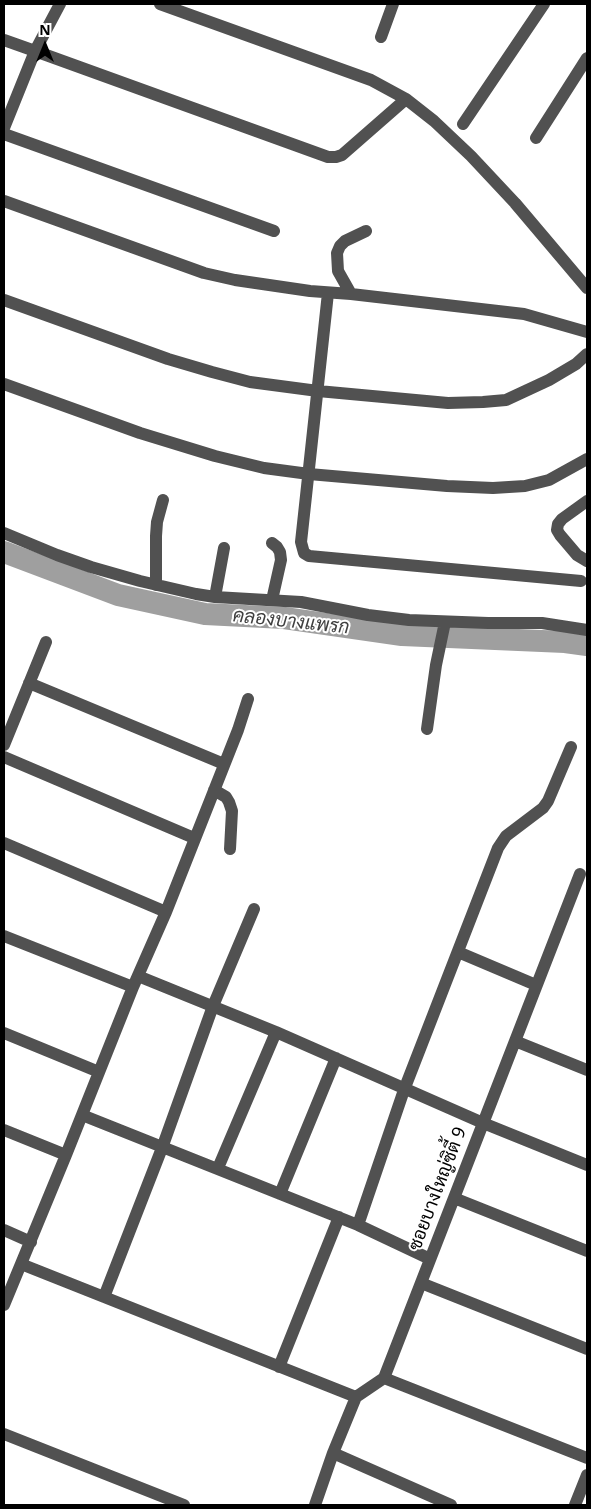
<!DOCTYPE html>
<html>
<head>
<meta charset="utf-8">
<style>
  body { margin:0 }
  #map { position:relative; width:591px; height:1509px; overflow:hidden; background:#fff; font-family:"Noto Sans",sans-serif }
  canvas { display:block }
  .frame { position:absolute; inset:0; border:5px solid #000; pointer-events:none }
  .north { position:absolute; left:20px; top:20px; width:50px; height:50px; -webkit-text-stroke:4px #fff; paint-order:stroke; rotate:0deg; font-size:14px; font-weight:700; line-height:20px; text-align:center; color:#000 }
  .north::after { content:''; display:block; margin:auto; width:18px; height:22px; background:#000; clip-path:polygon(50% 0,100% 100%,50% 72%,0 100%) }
</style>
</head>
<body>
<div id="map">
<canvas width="591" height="1509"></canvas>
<div class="frame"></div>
<div class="north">N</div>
</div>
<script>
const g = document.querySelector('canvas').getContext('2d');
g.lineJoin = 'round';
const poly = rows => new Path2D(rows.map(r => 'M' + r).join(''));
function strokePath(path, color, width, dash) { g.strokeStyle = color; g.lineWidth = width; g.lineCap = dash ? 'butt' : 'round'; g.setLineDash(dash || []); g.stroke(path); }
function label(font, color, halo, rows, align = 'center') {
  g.font = font + ' "Noto Sans",Sarabun,sans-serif'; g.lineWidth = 4; g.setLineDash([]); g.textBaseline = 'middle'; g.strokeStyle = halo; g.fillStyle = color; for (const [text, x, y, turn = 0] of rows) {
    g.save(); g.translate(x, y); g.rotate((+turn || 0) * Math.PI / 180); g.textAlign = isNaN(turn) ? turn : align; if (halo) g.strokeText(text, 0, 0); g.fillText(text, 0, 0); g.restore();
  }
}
const river = poly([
  [4,552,118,595,205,614,284,618,402,635,565,642,587,645]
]);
const minor = poly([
  [60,4,35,51,328,157,336,157,342,155,406,99],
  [160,4,371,80,406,99,434,121,471,156,515,203,587,288],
  [381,37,393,4],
  [4,40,35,51,4,128],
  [463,124,544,4],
  [4,134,274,231],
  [536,138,587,58],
  [4,201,204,273,235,280,310,291,351,294,524,314,587,332],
  [328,293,301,542,304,553,309,556,581,581],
  [351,294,338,271,337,253,340,246,345,241,366,231],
  [4,300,168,359,212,372,250,382,318,391,448,403,483,402,506,400,549,380,576,364,587,354],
  [4,384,140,433,215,456,264,468,309,474,447,486,493,488,525,486,549,480,587,459],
  [587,501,562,519,558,524,557,530,560,535,577,555,587,561],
  [4,533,57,555,91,567,140,581,196,594,215,597,301,602,368,615,409,620,488,623,542,623,587,630],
  [272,543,277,547,280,552,281,560,272,600],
  [156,585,156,536,157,522,163,500],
  [215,597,224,548],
  [29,683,224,764],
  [427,729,436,665,445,622],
  [4,745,46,642],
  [4,757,194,838],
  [214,790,226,797,229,802,232,811,230,849],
  [4,843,166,912],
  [4,936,133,987],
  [458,952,536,985],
  [138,976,276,1032,483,1123,587,1165],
  [4,1033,99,1072],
  [515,1041,587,1070],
  [82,1115,358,1225,430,1259],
  [4,1130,66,1155],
  [218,1168,276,1032],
  [280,1194,336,1058],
  [454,1198,587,1251],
  [358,1225,404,1090,498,848,506,836,543,808,548,801,571,747],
  [4,1230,31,1242],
  [21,1264,356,1397],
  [421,1283,587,1349],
  [104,1297,162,1148,213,1006,254,909],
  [4,1305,66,1155,133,987,166,912,238,730,248,699],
  [279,1367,339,1217],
  [384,1378,587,1458],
  [4,1434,184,1505],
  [333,1453,451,1505],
  [315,1505,333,1453,356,1397,384,1378,580,874],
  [575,1505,587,1475]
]);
const streetNames = [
  ["ซอยบางใหญ่ซิตี้ 9",438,1189,-69]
];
const waterNames = [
  ["คลองบางแพรก",291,622,6]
];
strokePath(river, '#9f9f9f', 22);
strokePath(minor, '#515151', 12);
label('18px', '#000', '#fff', streetNames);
label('italic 19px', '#404040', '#fff', waterNames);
</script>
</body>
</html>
